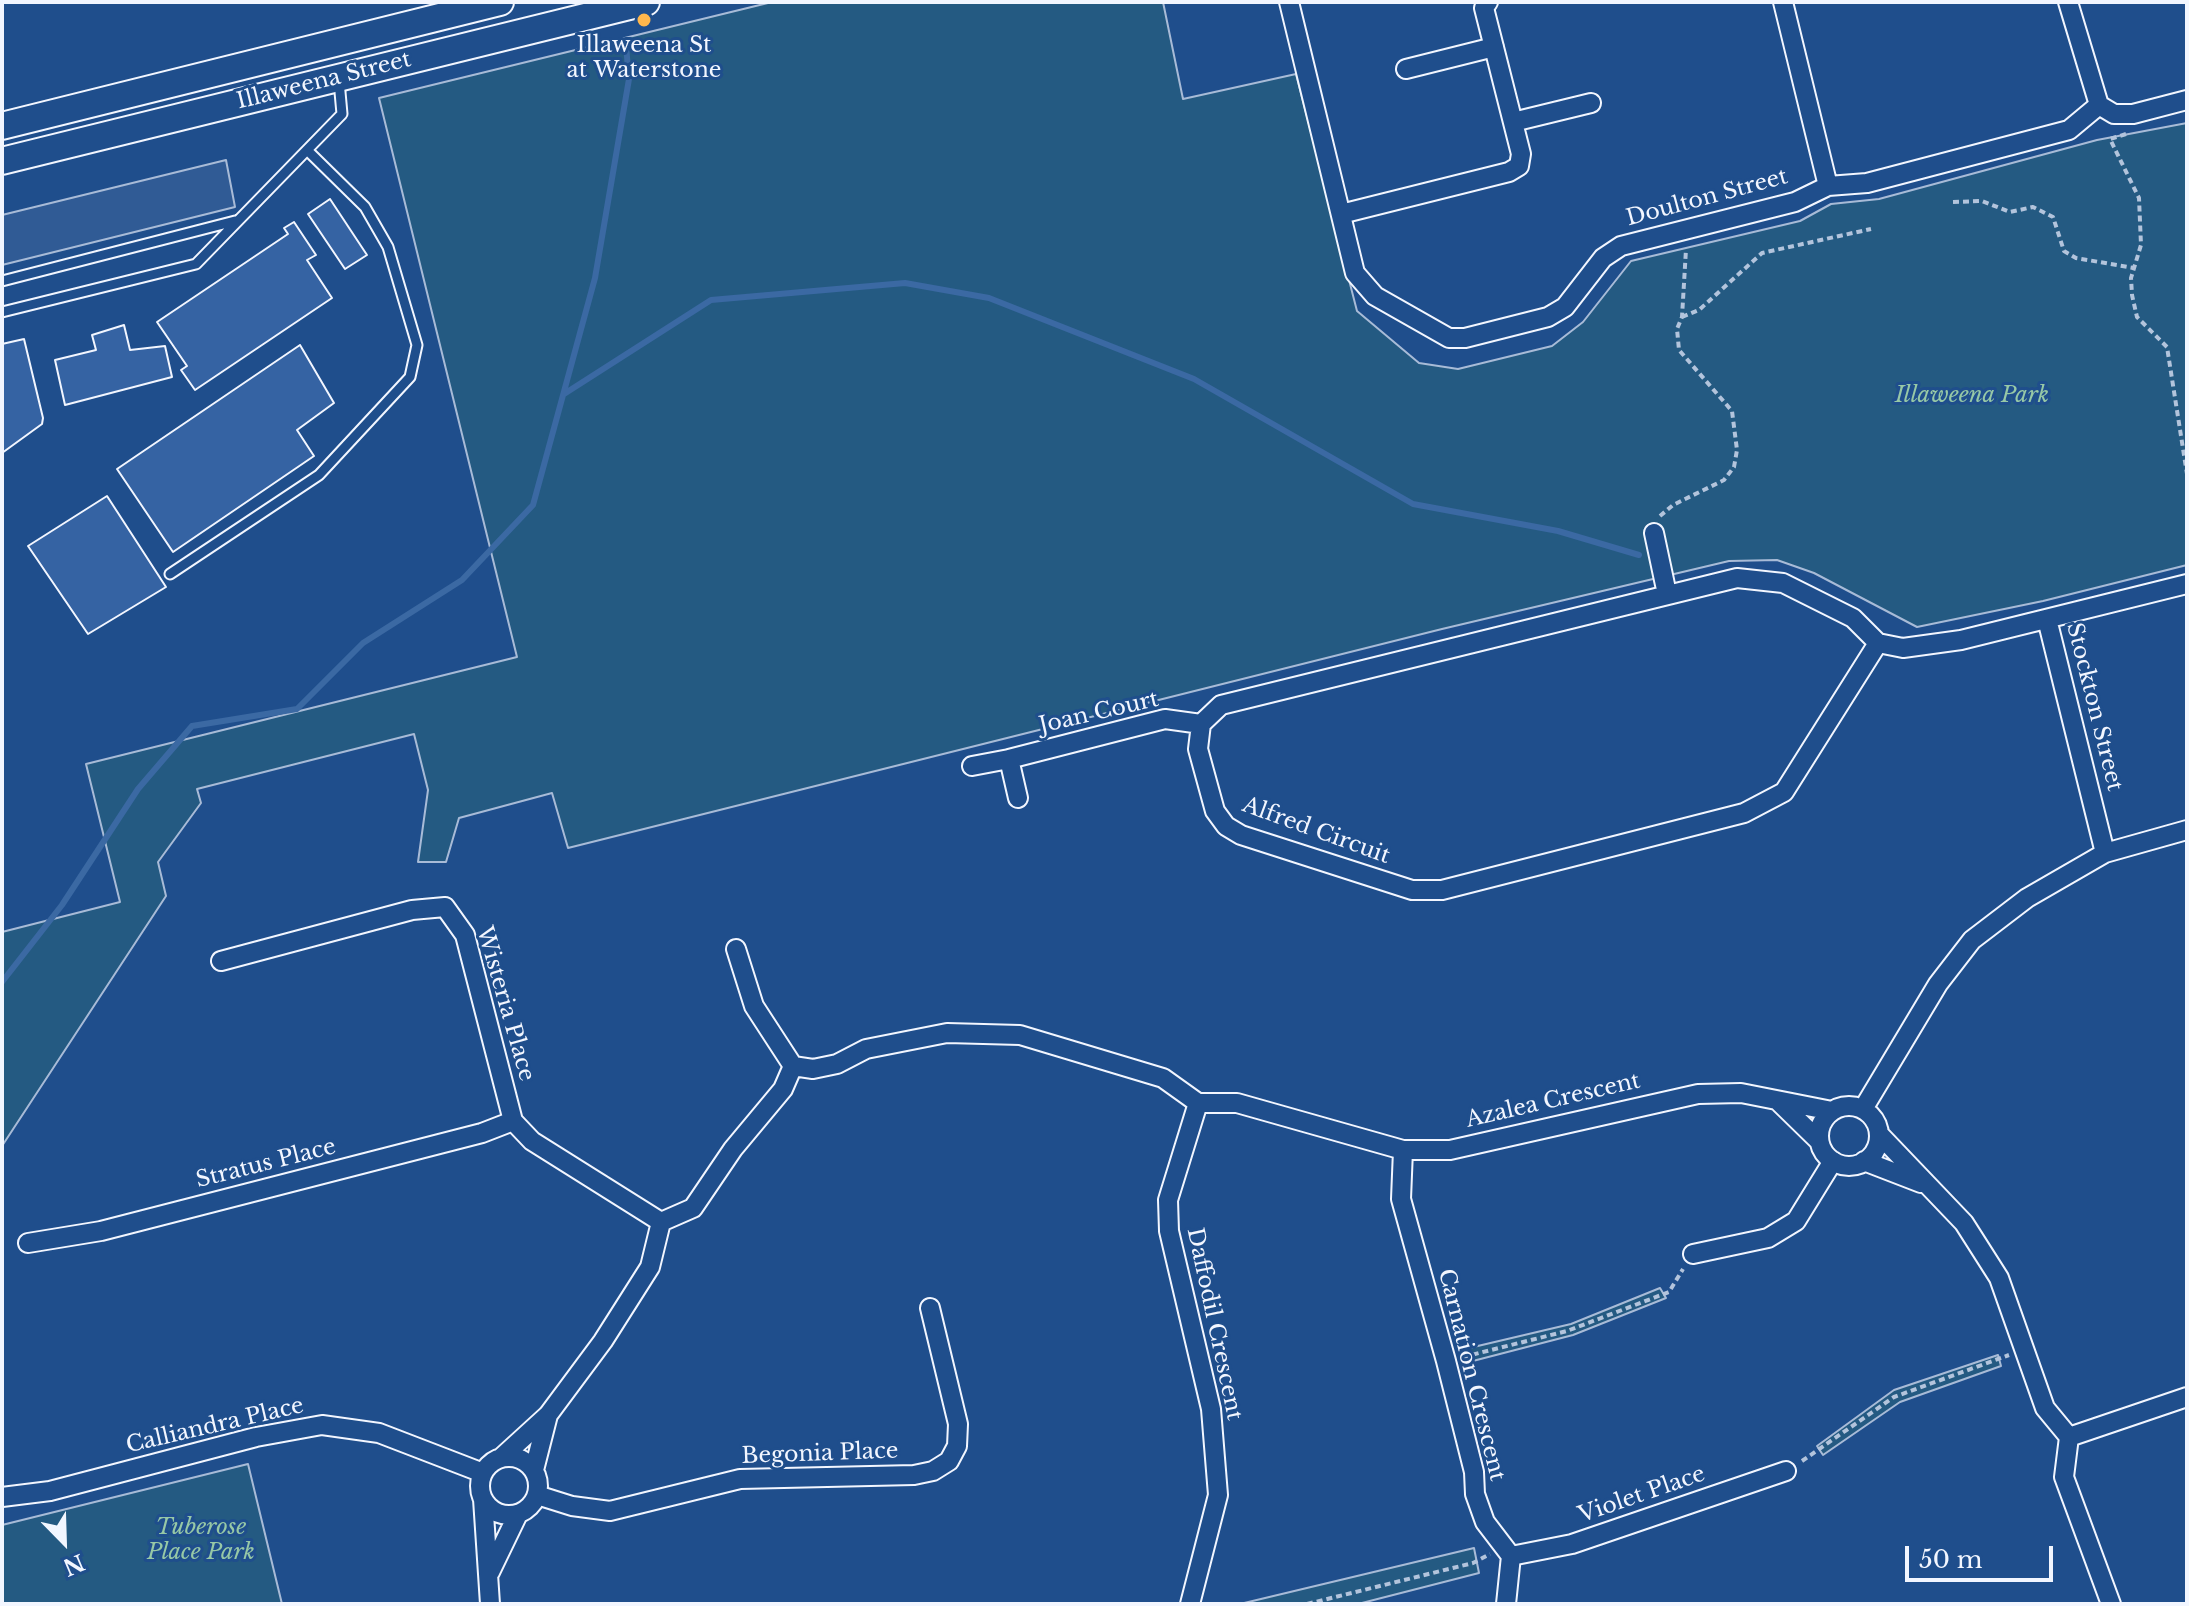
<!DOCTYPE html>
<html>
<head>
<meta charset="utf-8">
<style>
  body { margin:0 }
  #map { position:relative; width:2189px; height:1606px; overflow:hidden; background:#1f4e8c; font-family:"Libre Baskerville",serif }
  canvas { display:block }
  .frame { position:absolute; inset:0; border:4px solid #f2f6ff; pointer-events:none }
  .north { position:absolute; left:24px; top:1502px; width:80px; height:80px; -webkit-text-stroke:6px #1f4e8c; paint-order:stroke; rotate:157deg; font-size:22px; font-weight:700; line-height:32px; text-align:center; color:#f2f6ff }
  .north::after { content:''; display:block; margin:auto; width:28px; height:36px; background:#f2f6ff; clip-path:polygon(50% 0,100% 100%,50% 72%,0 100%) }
  .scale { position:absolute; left:1905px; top:1546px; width:148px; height:36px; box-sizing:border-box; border:4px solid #f2f6ff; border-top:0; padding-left:10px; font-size:24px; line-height:28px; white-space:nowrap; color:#f2f6ff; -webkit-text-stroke:6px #1f4e8c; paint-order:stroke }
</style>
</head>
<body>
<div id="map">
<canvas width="2189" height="1606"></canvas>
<div class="frame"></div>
<div class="north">N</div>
<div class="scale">50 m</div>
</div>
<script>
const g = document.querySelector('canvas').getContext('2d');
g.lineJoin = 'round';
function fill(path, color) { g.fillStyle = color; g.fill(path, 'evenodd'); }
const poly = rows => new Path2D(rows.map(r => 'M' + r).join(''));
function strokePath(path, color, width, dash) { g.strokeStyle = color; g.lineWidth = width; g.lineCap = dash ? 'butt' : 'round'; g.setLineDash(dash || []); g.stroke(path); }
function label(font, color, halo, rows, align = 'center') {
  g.font = font + ' "Libre Baskerville",serif'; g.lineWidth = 6; g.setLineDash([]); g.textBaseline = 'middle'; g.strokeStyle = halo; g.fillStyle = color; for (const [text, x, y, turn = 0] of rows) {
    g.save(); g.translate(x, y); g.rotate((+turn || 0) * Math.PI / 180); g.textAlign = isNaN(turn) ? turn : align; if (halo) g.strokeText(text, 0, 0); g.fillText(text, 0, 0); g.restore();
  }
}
const green = poly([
  [772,2,1163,2,1183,99,1296,74,1357,311,1419,363,1458,369,1552,346,1583,322,1631,261,1800,221,1831,204,1879,199,2097,140,2187,123,2187,565,2043,601,1917,627,1814,573,1777,560,1729,561,1442,629,568,848,552,793,459,818,446,862,418,862,428,790,414,734,197,789,201,803,158,862,166,896,2,1146,2,932,120,902,86,764,517,657,379,98,772,2],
  [1660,1288,1666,1298,1573,1335,1469,1362,1465,1349,1571,1324,1660,1288],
  [1998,1355,2001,1366,1900,1402,1823,1455,1817,1446,1894,1390,1998,1355],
  [248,1464,282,1604,2,1604,2,1525,248,1464],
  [1474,1548,1479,1573,1358,1604,1240,1604,1474,1548]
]);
const parking = poly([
  [226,160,235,207,2,265,2,215,226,160]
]);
const stream = poly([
  [564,394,711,300,905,283,989,298,1194,379,1413,504,1558,531,1639,555],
  [2,982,62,905,138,789,192,726,297,709,363,643,462,580,533,505,595,278,629,79,626,46]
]);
const building = poly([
  [330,199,367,255,345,269,308,214,330,199],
  [294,222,316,255,307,260,332,298,195,390,181,370,187,366,157,322,288,234,284,228,294,222],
  [124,325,130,350,165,346,172,377,65,405,55,360,96,350,92,335,124,325],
  [24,339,43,418,42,424,2,453,2,344,24,339],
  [300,345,334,403,297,430,314,456,173,552,117,469,300,345],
  [107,496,166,587,88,634,28,546,107,496]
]);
const path = poly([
  [2126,134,2110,139,2139,198,2141,245,2131,278,2132,295,2137,317,2167,347,2187,474],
  [1953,202,1982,201,2010,212,2033,207,2053,217,2064,251,2076,258,2134,268],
  [1682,317,1699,310,1762,253,1871,229],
  [1660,516,1673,505,1724,480,1734,467,1737,450,1732,411,1679,350,1677,329,1682,317,1686,249],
  [1463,1357,1567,1331,1669,1292,1683,1269],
  [1802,1461,1894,1397,2009,1355],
  [1307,1604,1473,1563,1490,1554]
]);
const service = poly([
  [2,281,235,221],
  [2,312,196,264,342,114,339,81],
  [170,574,319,475,410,377,417,345,388,247,365,207,307,150]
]);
const minor = poly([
  [1289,2,1355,273,1375,296,1449,338,1465,338,1548,317,1565,307,1603,258,1621,246,1795,202,1828,186,1867,183,2069,130,2099,105],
  [1783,2,1828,186],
  [2068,2,2099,105,2114,114,2133,114,2187,100],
  [1406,69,1494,47],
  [1513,122,1591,103],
  [1341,214,1509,172,1519,166,1521,154,1484,8,1488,2],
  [1654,533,1667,594],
  [2047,619,2105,853],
  [1878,643,1784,792,1744,813,1442,890,1412,890,1241,835,1226,826,1215,811,1198,749,1201,724,1221,705,1737,578,1783,583,1853,618,1878,643,1903,648,1961,640,2187,584],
  [1009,759,1165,719,1201,724],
  [972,766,1009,759,1018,798],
  [736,949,754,1006,793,1066],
  [221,961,412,910,445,907,465,935,513,1121,532,1141,661,1222],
  [1778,1101,1819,1141],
  '1819 1136a30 30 0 1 1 60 0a30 30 0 1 1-60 0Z',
  [1863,1109,1938,984,1972,940,2027,898,2105,853,2187,830],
  [1879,1134,1964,1223,1999,1278,2045,1408,2069,1437,2064,1477,2111,1604],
  [1403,1150,1401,1199,1446,1361,1474,1472,1475,1494,1485,1522,1511,1556,1506,1604],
  [1864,1161,1921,1183],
  [28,1243,101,1231,482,1133,513,1121],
  [1693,1254,1768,1238,1796,1221,1833,1161],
  [2069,1437,2187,1397],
  '480 1486a29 29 0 1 1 58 0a29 29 0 1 1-58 0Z',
  [502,1457,548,1415,603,1341,650,1267,661,1222,693,1208,733,1149,783,1089,793,1066,813,1069,837,1064,866,1049,947,1033,1020,1035,1163,1078,1198,1103,1237,1103,1403,1150,1450,1150,1698,1094,1741,1093,1832,1111],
  [534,1470,548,1415],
  [537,1495,572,1506,610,1511,740,1479,914,1475,933,1471,949,1461,957,1446,958,1424,930,1308],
  [2,1497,50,1491,256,1437,322,1425,379,1433,483,1473],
  [483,1499,490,1604],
  [1511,1556,1572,1544,1786,1471],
  [490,1572,518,1514],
  [1190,1604,1218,1495,1211,1409,1169,1231,1168,1200,1198,1103]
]);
const secondary = poly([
  [2,126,500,2],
  [2,161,646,2]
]);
const markers = [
  [644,20,8,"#ffb74d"]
];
const poiNames = [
  ["Illaweena St",644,46],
  ["at Waterstone",644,71]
];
const streetNames = [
  ["Illaweena Street",324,81,-14],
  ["Doulton Street",1707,198,-15],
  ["Stockton Street",2094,707,76],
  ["Joan Court",1099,713,-13],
  ["Alfred Circuit",1316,831,20],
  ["Wisteria Place",505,1004,74],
  ["Azalea Crescent",1553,1101,-13],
  ["Stratus Place",266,1164,-14],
  ["Daffodil Crescent",1214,1324,78],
  ["Carnation Crescent",1471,1375,76],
  ["Calliandra Place",215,1426,-13],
  ["Begonia Place",820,1454,-2],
  ["Violet Place",1642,1495,-19]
];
const parkNames = [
  ["Illaweena Park",1972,396],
  ["Tuberose",201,1528],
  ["Place Park",201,1553]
];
fill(green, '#245a82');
strokePath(green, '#a8bbd7', 2);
fill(parking, '#305b95');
strokePath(parking, '#a8bbd7', 2);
strokePath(stream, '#3b69a3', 6);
fill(building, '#3563a3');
strokePath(building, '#f2f6ff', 2);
strokePath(service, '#f2f6ff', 13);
strokePath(minor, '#f2f6ff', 22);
strokePath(secondary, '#f2f6ff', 30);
strokePath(path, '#b3c4dc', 4, [6, 4]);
strokePath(service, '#1f4e8c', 9);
strokePath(minor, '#1f4e8c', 18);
strokePath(secondary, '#1f4e8c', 26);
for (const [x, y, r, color] of markers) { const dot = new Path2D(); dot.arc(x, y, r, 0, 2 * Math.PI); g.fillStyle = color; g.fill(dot); strokePath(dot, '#1f4e8c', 3); }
label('22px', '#f2f6ff', '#1f4e8c', poiNames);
label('22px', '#f2f6ff', '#1f4e8c', streetNames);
label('italic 22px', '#97c8a6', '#1f4e8c', parkNames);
</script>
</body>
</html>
